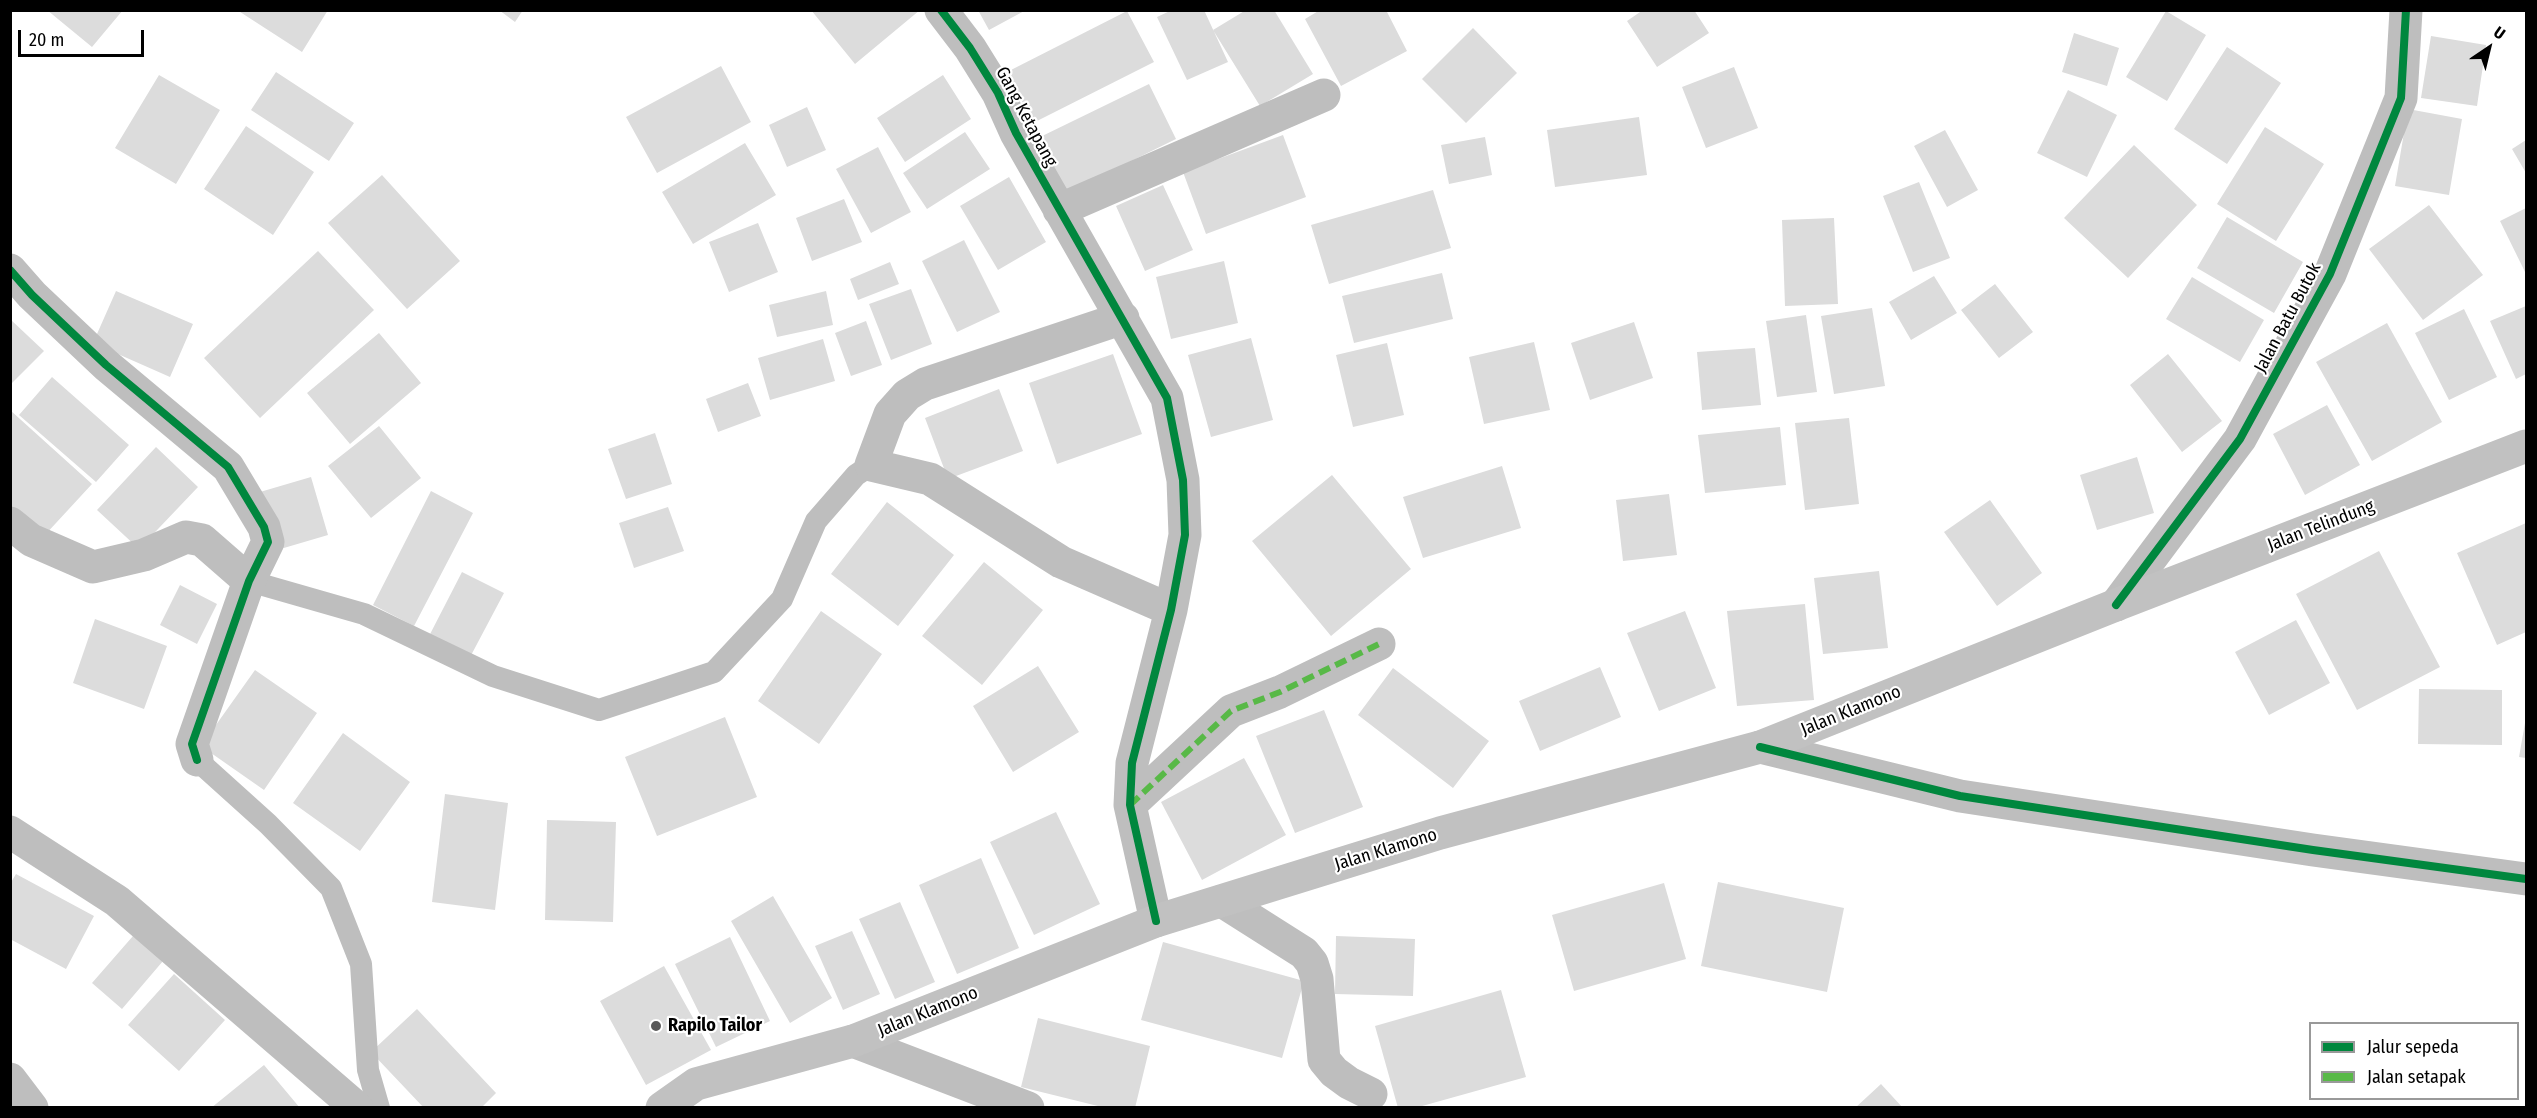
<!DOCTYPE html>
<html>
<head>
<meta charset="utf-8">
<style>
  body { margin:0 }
  #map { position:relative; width:2537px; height:1118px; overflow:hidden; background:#fff; font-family:"Fira Sans Condensed",sans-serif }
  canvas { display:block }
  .frame { position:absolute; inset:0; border:12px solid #000; pointer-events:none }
  .legend { position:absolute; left:2309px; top:1022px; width:210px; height:78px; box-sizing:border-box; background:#fff; border:2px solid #999; margin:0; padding:8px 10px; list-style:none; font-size:18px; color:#000 }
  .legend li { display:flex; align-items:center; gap:12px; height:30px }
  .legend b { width:30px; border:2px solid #999 }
  .north { position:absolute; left:2459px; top:18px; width:60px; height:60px; -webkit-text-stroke:4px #fff; paint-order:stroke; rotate:35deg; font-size:16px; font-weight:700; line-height:24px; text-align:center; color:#000 }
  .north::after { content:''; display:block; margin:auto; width:21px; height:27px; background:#000; clip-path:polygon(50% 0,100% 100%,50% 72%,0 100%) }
  .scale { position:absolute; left:18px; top:30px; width:126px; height:27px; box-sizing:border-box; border:3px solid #000; border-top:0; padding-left:8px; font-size:18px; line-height:21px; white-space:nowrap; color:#000; -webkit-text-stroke:4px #fff; paint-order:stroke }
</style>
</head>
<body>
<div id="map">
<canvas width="2537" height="1118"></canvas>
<div class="frame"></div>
<ul class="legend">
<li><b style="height:8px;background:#00873e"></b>Jalur sepeda</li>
<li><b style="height:8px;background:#58b947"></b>Jalan setapak</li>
</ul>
<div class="north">U</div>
<div class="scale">20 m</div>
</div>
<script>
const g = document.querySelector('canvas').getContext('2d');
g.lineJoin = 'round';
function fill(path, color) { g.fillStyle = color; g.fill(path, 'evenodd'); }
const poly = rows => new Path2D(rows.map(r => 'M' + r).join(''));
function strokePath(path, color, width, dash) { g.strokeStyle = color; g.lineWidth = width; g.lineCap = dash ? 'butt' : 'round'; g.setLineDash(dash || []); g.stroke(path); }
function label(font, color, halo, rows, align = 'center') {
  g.font = font + ' "Fira Sans Condensed",sans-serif'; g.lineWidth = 4.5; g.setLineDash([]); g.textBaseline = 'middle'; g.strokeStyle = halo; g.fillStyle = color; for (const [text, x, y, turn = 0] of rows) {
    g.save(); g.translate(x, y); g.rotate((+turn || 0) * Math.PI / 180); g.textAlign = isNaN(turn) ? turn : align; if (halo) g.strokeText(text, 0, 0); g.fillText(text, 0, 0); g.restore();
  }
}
const building = poly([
  [47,10,123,10,92,47],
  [237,10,328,10,302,52],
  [499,10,523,10,515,22],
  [811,10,920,10,855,64],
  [978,10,1026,10,989,30],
  [1172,10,1204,10,1228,62,1187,80,1157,17],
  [1246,10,1274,10,1313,74,1260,106,1213,30],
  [1320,10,1386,10,1407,51,1341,86,1305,19],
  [1643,10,1694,10,1709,33,1657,67,1627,21],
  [1127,11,1154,62,1033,123,1007,72],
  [2166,11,2206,35,2167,101,2126,77],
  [1473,28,1517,73,1466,123,1422,79],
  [2074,33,2119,48,2107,86,2062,72],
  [2431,36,2486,45,2477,106,2421,98],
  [2227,47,2281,83,2227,164,2174,129],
  [721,66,751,122,657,173,626,117],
  [1734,67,1758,128,1706,148,1682,87],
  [276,72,354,123,329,161,251,110],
  [159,75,220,110,176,184,115,148],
  [943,75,971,119,905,162,877,118],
  [1149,84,1176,139,1064,194,1036,139],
  [2068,90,2117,115,2087,177,2037,153],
  [807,107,826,150,787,167,769,125],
  [2408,109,2462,119,2449,195,2395,186],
  [1639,117,1647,175,1555,187,1547,130],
  [246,126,314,172,273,235,204,189],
  [2265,127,2324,164,2276,241,2217,204],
  [1945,130,1978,190,1947,207,1914,146],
  [965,132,990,169,927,209,903,173],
  [1283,135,1306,197,1206,234,1183,172],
  [1485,137,1492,175,1449,184,1441,145],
  [2526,140,2526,173,2512,149],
  [745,143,776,195,693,244,662,192],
  [2134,145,2197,205,2128,278,2064,218],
  [878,147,911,212,871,233,836,169],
  [382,175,460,261,407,309,328,223],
  [1009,177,1046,242,998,270,960,206],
  [1919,182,1950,258,1913,272,1883,196],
  [1163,185,1193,250,1145,271,1116,206],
  [1433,190,1451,248,1329,284,1311,225],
  [844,199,862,242,812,261,796,218],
  [2429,205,2483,275,2423,320,2369,249],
  [2526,208,2526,274,2500,221],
  [2227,217,2303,262,2274,313,2197,268],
  [1834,218,1838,304,1785,306,1782,220],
  [758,223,778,272,729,292,709,242],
  [964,240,1000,312,957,332,922,261],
  [318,251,374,310,260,418,204,358],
  [1224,261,1238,323,1171,339,1156,277],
  [890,262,899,284,858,300,850,279],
  [1442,273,1453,319,1354,343,1342,296],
  [1934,276,1957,313,1911,340,1889,302],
  [2192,277,2264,320,2240,362,2166,319],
  [1995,284,2033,332,1999,358,1961,310],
  [911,289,932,344,891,360,869,304],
  [116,291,193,324,170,377,93,343],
  [826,291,833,325,777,337,769,305],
  [2526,306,2526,374,2516,379,2490,321],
  [1872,308,1885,386,1834,394,1821,316],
  [2464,309,2497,377,2449,400,2415,333],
  [1806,315,1817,392,1777,397,1766,321],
  [10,319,44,351,10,385],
  [866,321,882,365,851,376,835,333],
  [1634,322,1653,378,1590,400,1571,343],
  [2387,323,2442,422,2372,461,2316,362],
  [379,333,421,383,350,444,307,393],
  [1251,338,1273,420,1211,437,1188,355],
  [823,339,835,381,770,400,758,358],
  [1534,342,1550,410,1484,424,1469,357],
  [1387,343,1404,415,1353,427,1336,355],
  [1755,348,1761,405,1702,410,1697,352],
  [1113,354,1142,434,1057,464,1029,383],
  [2168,354,2222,421,2182,452,2130,385],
  [52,377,129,445,96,482,19,415],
  [748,383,761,416,718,432,706,399],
  [999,389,1023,451,948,479,925,418],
  [2327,405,2360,465,2305,495,2273,434],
  [10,410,92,484,44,536,10,505],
  [1849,418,1859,504,1805,510,1795,423],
  [379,426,421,478,371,518,328,466],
  [1780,427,1786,485,1705,493,1698,435],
  [655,433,672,484,626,499,608,449],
  [156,447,198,487,139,549,97,510],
  [2137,457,2154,513,2097,530,2080,475],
  [1502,466,1521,528,1423,558,1403,497],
  [1332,475,1411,569,1331,636,1252,541],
  [311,477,328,535,277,550,260,492],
  [431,491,473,513,414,626,373,605],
  [1669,494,1677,555,1623,561,1616,500],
  [1990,500,2042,573,1997,606,1944,532],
  [887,502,954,555,898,626,831,574],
  [668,507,684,551,634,568,619,523],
  [2526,523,2526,632,2497,645,2457,553],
  [2379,551,2440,667,2357,710,2296,594],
  [984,562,1043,610,982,685,922,636],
  [1879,571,1888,648,1823,654,1814,578],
  [462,572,504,593,468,661,427,640],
  [180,585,217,604,197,644,160,625],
  [1805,604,1814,700,1737,706,1727,611],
  [821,611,882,654,819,744,758,701],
  [1685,611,1716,688,1659,711,1627,633],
  [95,619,167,646,144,709,73,683],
  [2296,620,2330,683,2269,715,2235,652],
  [1038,666,1079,732,1013,772,973,706],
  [1600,667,1621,717,1540,751,1519,701],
  [1393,668,1489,741,1453,788,1358,715],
  [255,670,317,713,264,790,201,746],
  [2419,689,2502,690,2502,745,2418,744],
  [1324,710,1363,807,1295,833,1256,736],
  [725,717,757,797,657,836,625,757],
  [2525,723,2526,723,2526,758,2519,757],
  [343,733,410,782,360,851,293,803],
  [1244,758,1286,835,1202,880,1161,802],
  [445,794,508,803,495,910,432,902],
  [1056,812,1100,904,1034,935,990,842],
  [547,820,616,822,613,922,545,920],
  [981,858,1019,948,957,974,919,885],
  [16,874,94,916,66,969,10,939,10,884],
  [1718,882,1844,908,1827,992,1701,966],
  [1664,883,1686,959,1574,991,1552,915],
  [773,896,832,998,790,1023,731,921],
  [900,902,935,982,895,999,859,919],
  [852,931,880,994,843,1010,815,946],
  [133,936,163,961,122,1009,92,983],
  [1336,936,1415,939,1413,996,1335,994],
  [730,937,770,1021,716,1047,675,964],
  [1163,942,1304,981,1282,1058,1141,1020],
  [664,966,711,1050,646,1085,600,1001],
  [174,974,225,1020,179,1071,128,1025],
  [1501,990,1526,1077,1415,1108,1398,1108,1375,1026],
  [417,1009,496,1093,481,1108,424,1108,371,1052],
  [1038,1018,1150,1046,1135,1108,1106,1108,1021,1087],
  [264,1065,300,1108,211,1108],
  [1881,1084,1903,1108,1855,1108]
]);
const service = poly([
  [249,581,364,614,493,676,599,710,714,672,782,599,816,521,856,475,871,465],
  [197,760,268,824,331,888,361,964,368,1070,379,1108]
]);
const minor = poly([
  [941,10,970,48,998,93,1016,133,1167,398,1183,480,1185,535,1171,610,1132,763,1130,805,1156,921],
  [1059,210,1324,95],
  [10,270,32,295,106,365,228,467,264,527,268,542,249,581,192,744,197,760],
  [1123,318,925,384,907,395,890,414,871,465,930,479,1061,562,1171,610],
  [10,523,31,540,93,567,144,555,186,537,202,540,249,581],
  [2116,605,2240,439,2330,274,2401,98,2406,10],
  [1760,747,1960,796,2313,850,2526,879],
  [1130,805,1231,711,1280,692,1379,644],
  [10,832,117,901,357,1108],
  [1222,901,1304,953,1312,963,1317,979,1324,1060,1334,1072,1349,1083,1371,1094],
  [853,1041,1028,1108],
  [10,1079,32,1108]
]);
const secondary = poly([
  [662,1108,696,1084,853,1041,1156,921,1440,833,1760,747,2116,605,2526,446]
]);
const quiet = poly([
  [1130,805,1231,711,1280,692,1379,644]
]);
const cycleway = poly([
  [941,10,970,48,998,93,1016,133,1167,398,1183,480,1185,535,1171,610,1132,763,1130,805,1156,921],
  [10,270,32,295,106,365,228,467,264,527,268,542,249,581,192,744,197,760],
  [2116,605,2240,439,2330,274,2401,98,2406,10],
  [1760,747,1960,796,2313,850,2526,879]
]);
const markers = [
  [656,1026,6,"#595959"]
];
const streetNames = [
  ["Gang Ketapang",1026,117,62],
  ["Jalan Batu Butok",2288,318,-62],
  ["Jalan Telindung",2321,526,-21],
  ["Jalan Klamono",1851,711,-22],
  ["Jalan Klamono",1386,850,-17],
  ["Jalan Klamono",928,1012,-22]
];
const poiNames = [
  ["Rapilo Tailor",668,1026]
];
fill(building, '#dcdcdc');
strokePath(service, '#bebebe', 22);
strokePath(minor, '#bebebe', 33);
strokePath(secondary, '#c1c1c1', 33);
strokePath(quiet, '#58b947', 6, [12, 6]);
strokePath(cycleway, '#00873e', 8);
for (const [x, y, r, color] of markers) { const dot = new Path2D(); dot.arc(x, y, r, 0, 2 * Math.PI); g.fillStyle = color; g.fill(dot); strokePath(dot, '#fff', 2); }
label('18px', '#000', '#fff', streetNames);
label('bold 18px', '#000', '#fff', poiNames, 'left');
</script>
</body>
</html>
